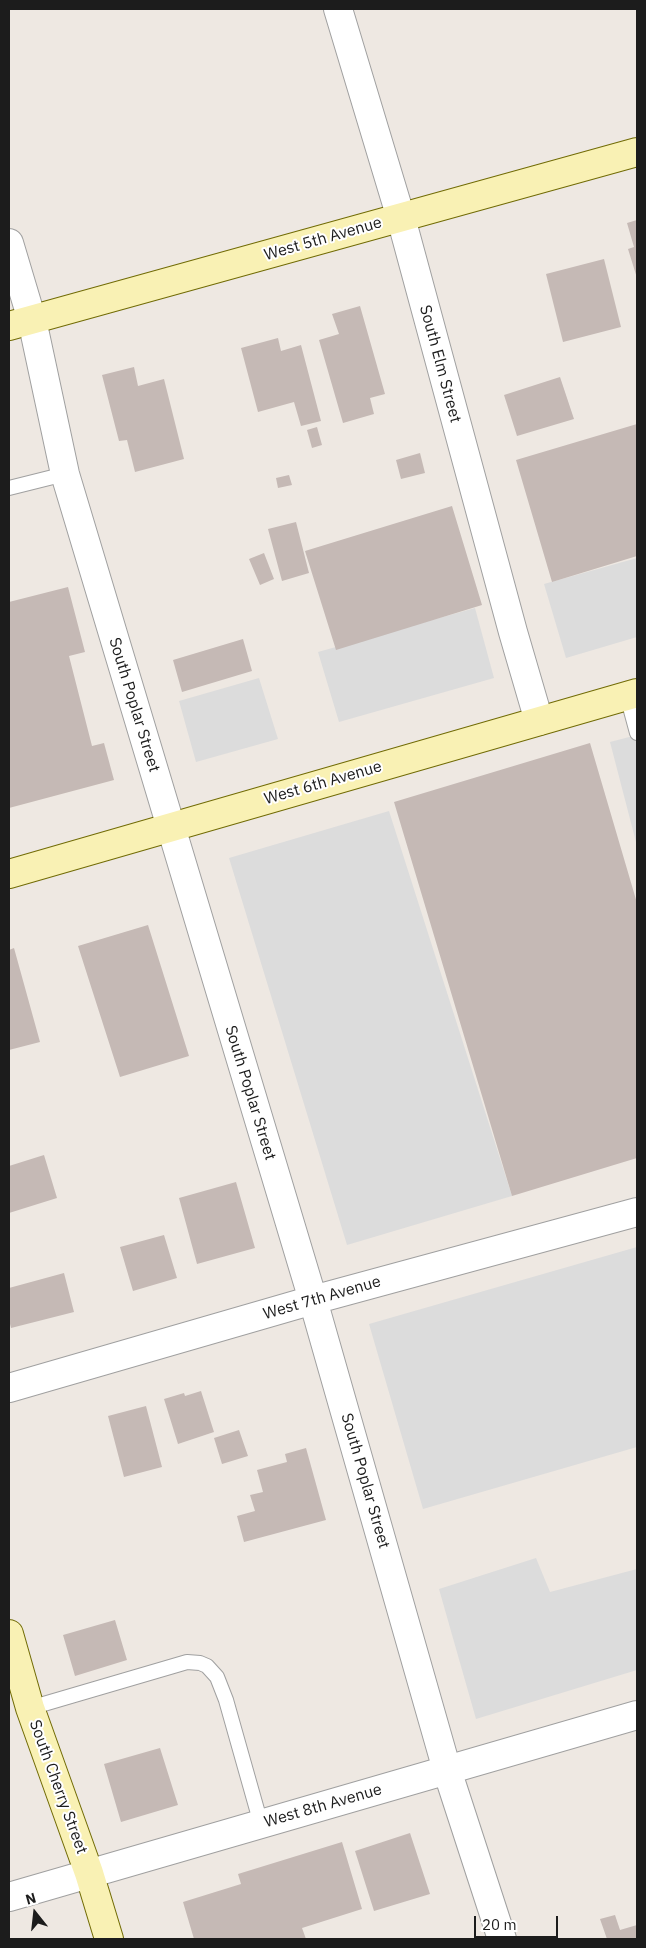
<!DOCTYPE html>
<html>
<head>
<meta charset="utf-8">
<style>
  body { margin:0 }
  #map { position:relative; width:646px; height:1948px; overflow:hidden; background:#eee8e2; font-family:"IBM Plex Sans",sans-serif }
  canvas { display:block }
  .frame { position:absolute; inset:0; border:10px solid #1c1c1c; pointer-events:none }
  .north { position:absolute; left:10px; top:1888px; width:50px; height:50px; -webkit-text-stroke:4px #fff; paint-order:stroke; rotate:344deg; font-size:14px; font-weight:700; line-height:20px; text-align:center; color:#1c1c1c }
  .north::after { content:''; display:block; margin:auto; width:18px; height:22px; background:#1c1c1c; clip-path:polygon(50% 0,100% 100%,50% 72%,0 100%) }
  .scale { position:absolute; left:474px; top:1916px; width:84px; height:22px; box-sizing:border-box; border:2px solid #1c1c1c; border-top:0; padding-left:6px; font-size:15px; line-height:18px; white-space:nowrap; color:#1c1c1c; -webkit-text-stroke:4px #fff; paint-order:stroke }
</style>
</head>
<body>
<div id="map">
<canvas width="646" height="1948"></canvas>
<div class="frame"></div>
<div class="north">N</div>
<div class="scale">20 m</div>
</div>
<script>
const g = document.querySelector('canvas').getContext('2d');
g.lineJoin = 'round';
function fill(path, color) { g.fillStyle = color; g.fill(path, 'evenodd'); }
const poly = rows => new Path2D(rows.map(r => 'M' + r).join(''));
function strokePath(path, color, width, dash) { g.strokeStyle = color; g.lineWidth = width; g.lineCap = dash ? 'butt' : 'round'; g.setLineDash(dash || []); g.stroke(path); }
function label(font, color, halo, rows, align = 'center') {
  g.font = font + ' "IBM Plex Sans",sans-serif'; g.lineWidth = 4; g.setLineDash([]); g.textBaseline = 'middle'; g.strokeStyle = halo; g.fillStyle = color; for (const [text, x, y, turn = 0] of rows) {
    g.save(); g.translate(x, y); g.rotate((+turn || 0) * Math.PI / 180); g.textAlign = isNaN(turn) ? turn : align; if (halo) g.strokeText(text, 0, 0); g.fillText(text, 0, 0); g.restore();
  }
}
const parking = poly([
  [637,558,637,637,566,658,544,584],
  [475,608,494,678,339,722,318,652],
  [259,678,278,739,196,762,179,701],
  [637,735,637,846,610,742],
  [389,811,512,1196,347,1245,229,858],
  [637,1247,637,1447,423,1509,369,1324],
  [536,1558,550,1592,637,1569,637,1670,476,1719,439,1589]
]);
const building = poly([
  [637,220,637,278,628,249,634,247,627,223],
  [604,259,621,327,563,342,546,274],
  [360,306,385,394,370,398,374,414,343,423,319,340,339,334,332,314],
  [278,338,281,351,301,345,321,421,301,426,294,402,258,412,241,348],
  [134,367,138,386,164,379,184,459,135,472,127,440,119,441,102,375],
  [560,377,574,419,517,436,504,395],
  [637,424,637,556,552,582,516,460],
  [317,427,322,445,312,448,307,430],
  [420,453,425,473,401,479,396,460],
  [289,475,292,485,278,488,276,478],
  [452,506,482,605,336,650,305,551],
  [296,522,309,573,282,581,268,529],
  [264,553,274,579,260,585,249,559],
  [68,587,85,652,69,656,92,746,104,743,114,780,9,808,9,602],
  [243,639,252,671,182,692,173,660],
  [590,743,637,903,637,1158,512,1196,394,802],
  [148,925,189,1056,120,1077,78,946],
  [14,948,40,1042,9,1050,9,950],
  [44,1155,57,1198,9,1213,9,1166],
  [236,1182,255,1248,197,1264,179,1198],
  [164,1235,177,1278,133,1291,120,1247],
  [64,1273,74,1312,11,1328,9,1320,9,1288],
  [201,1391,214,1432,178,1444,164,1399,184,1393,185,1396],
  [146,1406,162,1467,124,1477,108,1416],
  [239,1430,248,1456,222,1464,214,1438],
  [306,1448,326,1520,244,1542,237,1516,255,1511,250,1495,263,1492,257,1470,287,1462,285,1454],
  [115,1620,127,1660,75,1676,63,1635],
  [160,1748,178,1805,121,1822,104,1764],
  [410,1833,430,1894,374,1911,355,1851],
  [342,1842,362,1909,302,1928,306,1939,194,1939,183,1902,241,1884,238,1874],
  [615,1915,620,1930,637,1925,637,1939,607,1939,600,1919]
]);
const service = poly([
  [9,488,65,474],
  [627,696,637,733],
  [30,1708,187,1662,200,1663,207,1666,217,1677,226,1700,261,1824]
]);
const minor = poly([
  [338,9,401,218,513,632,539,721],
  [9,243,32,320,65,474,313,1300,447,1770,502,1939],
  [9,1388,313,1300,637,1212]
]);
const tertiary = poly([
  [9,1897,637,1715]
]);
const secondary = poly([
  [9,326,637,152],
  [9,874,637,693],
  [9,1634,30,1708,89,1873,109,1939]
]);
const streetNames = [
  ["West 5th Avenue",323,239,-16],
  ["South Elm Street",440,364,75],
  ["South Poplar Street",134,705,73],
  ["West 6th Avenue",323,783,-16],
  ["South Poplar Street",250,1093,73],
  ["West 7th Avenue",322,1298,-16],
  ["South Poplar Street",365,1481,74],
  ["South Cherry Street",58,1787,70],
  ["West 8th Avenue",323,1806,-16]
];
fill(parking, '#dcdcdc');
fill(building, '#c5b9b5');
strokePath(service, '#a0a0a0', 16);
strokePath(minor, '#a0a0a0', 30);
strokePath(tertiary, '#a0a0a0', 30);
strokePath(secondary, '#716b05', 30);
strokePath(service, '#fff', 14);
strokePath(minor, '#fff', 28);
strokePath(tertiary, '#fff', 28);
strokePath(secondary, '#f9f1b4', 28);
label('16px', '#1c1c1c', '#fff', streetNames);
</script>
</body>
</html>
